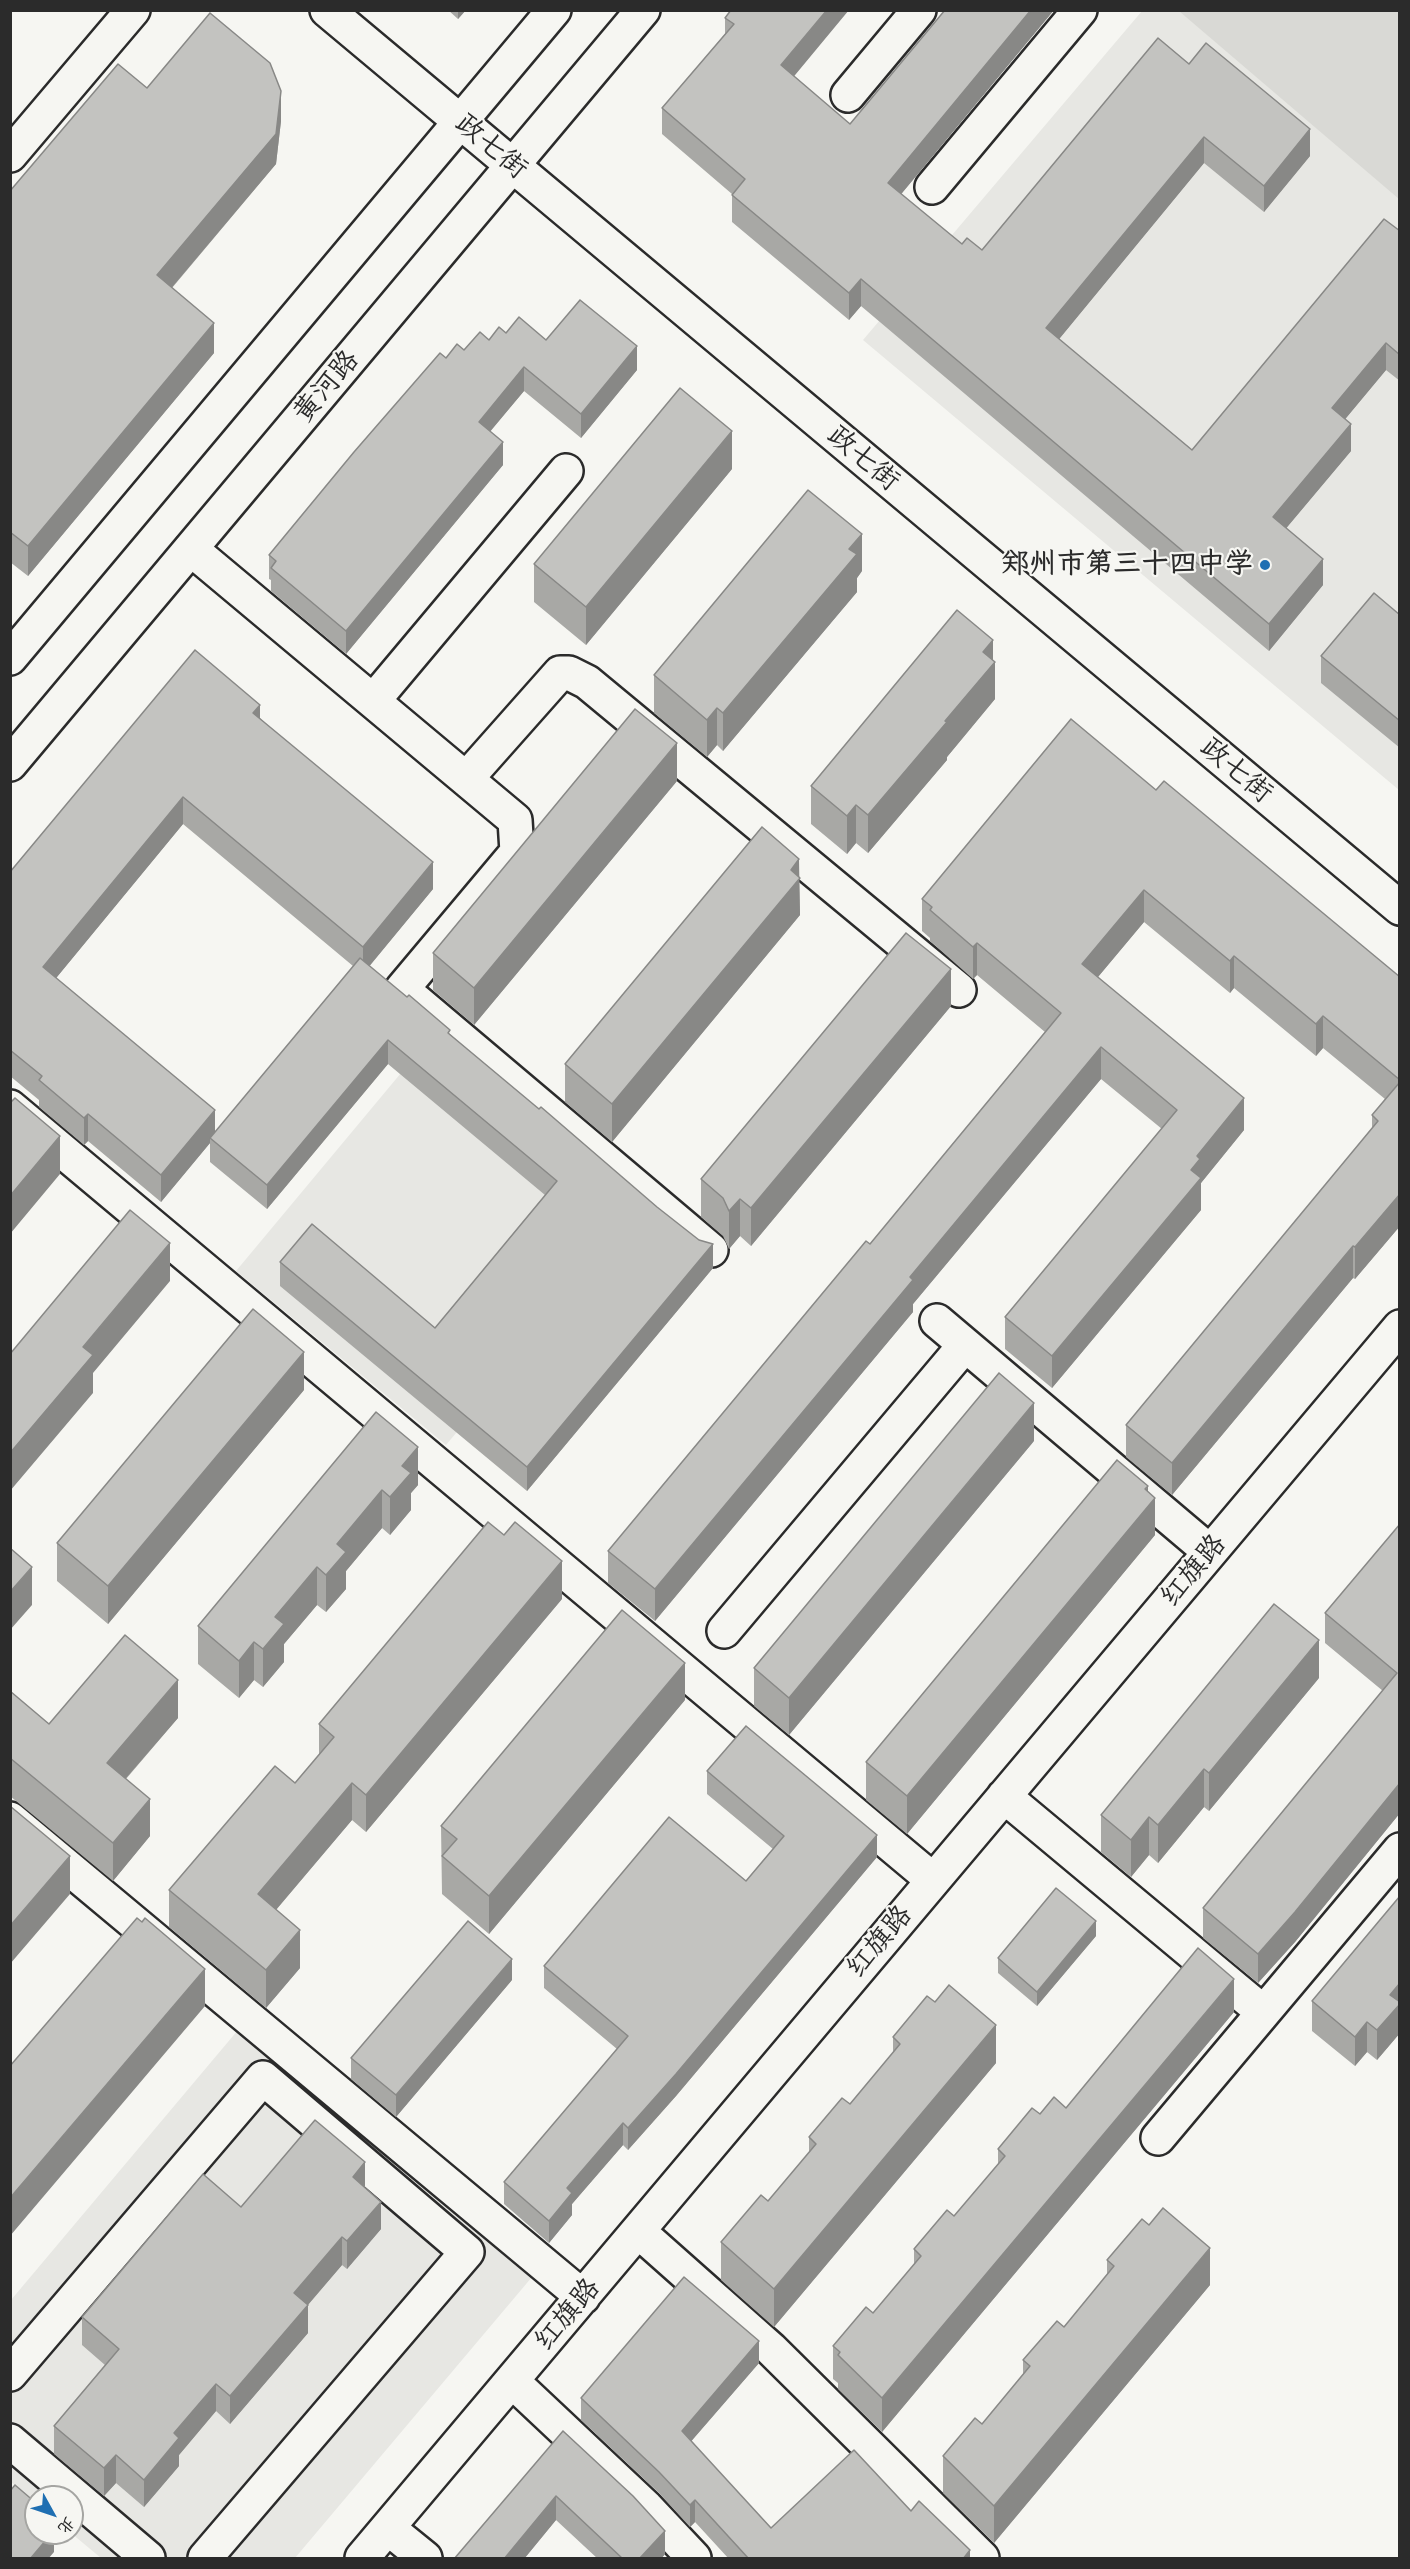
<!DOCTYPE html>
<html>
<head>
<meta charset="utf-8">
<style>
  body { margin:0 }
  #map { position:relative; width:1410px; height:2569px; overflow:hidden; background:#f6f6f2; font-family:Caveat,"LXGW WenKai TC",sans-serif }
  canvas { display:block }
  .frame { position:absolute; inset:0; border:12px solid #2b2b2b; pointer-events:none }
  .north { position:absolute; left:24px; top:2485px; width:60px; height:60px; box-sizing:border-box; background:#f6f6f2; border:2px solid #a5a5a2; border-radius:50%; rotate:130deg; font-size:16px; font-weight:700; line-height:24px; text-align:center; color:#2b2b2b }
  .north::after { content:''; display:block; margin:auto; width:21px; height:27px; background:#1f6fb2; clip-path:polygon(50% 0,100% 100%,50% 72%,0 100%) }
</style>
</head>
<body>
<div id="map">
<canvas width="1410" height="2569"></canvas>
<div class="frame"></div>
<div class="north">北</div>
</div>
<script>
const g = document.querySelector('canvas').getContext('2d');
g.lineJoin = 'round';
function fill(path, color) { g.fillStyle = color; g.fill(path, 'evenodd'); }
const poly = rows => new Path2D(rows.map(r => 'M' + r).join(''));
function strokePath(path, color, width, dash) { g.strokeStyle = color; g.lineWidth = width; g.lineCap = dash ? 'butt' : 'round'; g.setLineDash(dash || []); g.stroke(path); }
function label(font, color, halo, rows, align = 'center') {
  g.font = font + ' Caveat,"LXGW WenKai TC",sans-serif'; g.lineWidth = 4.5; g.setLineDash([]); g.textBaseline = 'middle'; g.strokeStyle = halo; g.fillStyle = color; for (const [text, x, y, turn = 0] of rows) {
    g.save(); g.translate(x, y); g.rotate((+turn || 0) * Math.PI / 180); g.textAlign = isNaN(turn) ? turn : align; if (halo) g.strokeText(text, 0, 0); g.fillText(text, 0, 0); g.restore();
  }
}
const built = poly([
  [1142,11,1399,11,1399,790,863,340],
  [431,1037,641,1212,446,1445,236,1271],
  [238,2030,532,2277,295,2558,101,2558,71,2533,72,2497,36,2497,36,2503,11,2482,11,2300]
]);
const green = poly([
  [1179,11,1399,11,1399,199]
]);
const minor = poly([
  [327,10,1400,908],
  [848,95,919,10],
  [10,155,133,10],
  [932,187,1080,10],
  [191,549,466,779,560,673,569,673,587,682,959,990],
  [373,701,566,471],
  [466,779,515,820,517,852,402,989,711,1250],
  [10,1107,933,1880],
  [937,1321,1210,1552],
  [724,1631,965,1345],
  [1004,1796,1263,2012],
  [10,1819,583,2297],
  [1158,2138,1400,1850],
  [638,2231,771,2349,982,2558],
  [10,2374,263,2078,467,2252,205,2558],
  [512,2381,646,2507,694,2558],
  [10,2441,148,2558],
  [388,2528,425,2558],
  [362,2558,1400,1327]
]);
const major = poly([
  [10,658,554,10],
  [10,764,643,10]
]);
const wall = poly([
  [448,10,466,10,458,19],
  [731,10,794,76,850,124,945,10,1054,10,901,194,962,244,982,250,1189,64,1310,156,1264,212,1204,163,1059,339,1192,450,1400,231,1400,381,1386,370,1345,419,1351,451,1286,528,1323,585,1269,651,861,306,849,320,732,222,732,194,662,134,662,108,725,34,725,18],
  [147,88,281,121,276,164,172,288,214,353,28,576,10,562,10,191],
  [506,333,546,340,637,370,581,438,524,391,490,431,503,465,346,654,271,591,271,580,269,579,269,555,446,358],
  [732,469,586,645,534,602,534,564],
  [862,571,857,578,857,592,723,751,717,745,707,757,654,713,654,675],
  [1400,615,1400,748,1321,683,1321,656],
  [993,660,995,699,947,757,947,760,868,853,856,843,847,854,811,824,811,786],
  [260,718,433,889,369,966,450,1034,713,1268,527,1491,280,1286,280,1262,435,1328,545,1195,388,1064,267,1209,210,1162,210,1143,161,1202,88,1141,84,1145,39,1107,39,1100,10,1076,10,872],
  [183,824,353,966,215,1132,56,978],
  [677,781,474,1025,433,990,433,953],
  [1156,790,1400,977,1400,1226,1355,1279,1353,1278,1172,1495,1126,1457,1126,1425,1372,1129,1372,1115,1385,1099,1323,1048,1316,1056,1234,988,1230,993,1144,922,1098,977,1244,1130,1201,1183,1201,1210,1052,1388,1005,1349,1005,1317,1162,1129,1101,1079,913,1304,913,1312,655,1621,608,1583,608,1551,870,1244,1045,1032,977,975,973,979,930,941,930,938,922,931,922,899],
  [799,877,800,915,612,1142,565,1102,565,1064],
  [951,1006,751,1246,740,1236,729,1249,723,1236,701,1217,701,1179],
  [304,1390,108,1624,57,1581,57,1543],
  [376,1412,418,1485,411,1493,411,1510,390,1535,382,1528,346,1571,346,1589,326,1612,317,1605,284,1644,284,1662,263,1687,254,1680,239,1698,198,1664,198,1626],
  [1034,1441,789,1735,754,1706,754,1668],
  [1148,1491,1155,1535,907,1834,866,1800,866,1762],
  [1400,1524,1400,1813,1295,1942,1258,1983,1203,1938,1203,1908,1383,1691,1325,1643,1325,1613],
  [562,1599,366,1832,352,1820,276,1910,300,1968,266,2008,169,1927,169,1890,295,1783,319,1756,319,1724],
  [1319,1678,1209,1811,1204,1807,1158,1863,1149,1855,1131,1877,1101,1852,1101,1815],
  [10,1691,49,1724,178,1718,126,1779,150,1836,113,1881,10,1796],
  [685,1700,489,1934,442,1894,441,1826],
  [707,1771,877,1857,676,2096,628,2150,623,2145,572,2204,572,2215,549,2243,504,2204,504,2182,617,2049,544,1988,544,1966,746,1881,773,1849,707,1794],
  [1400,1896,1400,2033,1377,2060,1367,2052,1355,2066,1312,2031,1312,2001],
  [1096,1936,1037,2006,998,1973,998,1958],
  [512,1980,396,2117,351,2079,351,2058],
  [1234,2012,882,2432,838,2389,838,2383,833,2379,833,2346,873,2313,914,2265,914,2249,954,2216,998,2165,998,2149,1040,2114,1066,2108],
  [893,2037,996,2063,774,2327,721,2280,721,2242,768,2201,809,2153,809,2137,850,2104,893,2053],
  [365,2188,381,2229,347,2269,342,2265,308,2305,308,2333,230,2424,216,2411,179,2455,179,2466,144,2507,116,2483,104,2496,54,2454,54,2426,105,2365,82,2345,82,2317,241,2207],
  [1107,2260,1210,2285,994,2543,943,2493,943,2456,982,2424,1023,2375,1023,2360,1064,2327,1107,2275],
  [759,2363,691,2441,771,2528,911,2511,970,2559,729,2559,695,2522,690,2527,659,2493,581,2420,581,2398],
  [563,2431,665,2554,661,2559,598,2559,556,2520,524,2559,454,2559]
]);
const shadedWall = poly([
  [458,10,466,10,458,19],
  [827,10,849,10,781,92,781,65],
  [1031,10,1054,10,888,210,888,183],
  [281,91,281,121,276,164,157,305,157,275],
  [1310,129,1310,156,1264,212,1264,186],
  [1204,137,1204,163,1046,355,1046,328],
  [861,279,861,306,849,320,849,293],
  [214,323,214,353,28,576,28,546],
  [1386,343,1386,370,1332,435,1332,408],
  [637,346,637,370,581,438,581,414],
  [524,367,524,391,479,445,479,422],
  [1351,424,1351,451,1273,544,1273,517],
  [732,431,732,469,586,645,586,607],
  [503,442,503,465,346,654,346,631],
  [862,534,862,571,857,578,857,592,723,751,723,713,849,549],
  [1323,559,1323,585,1269,651,1269,624],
  [993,640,993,664,995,662,995,699,947,757,947,760,868,853,868,815,945,721,983,652],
  [260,705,260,732,253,713],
  [717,708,717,745,707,757,707,720],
  [677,743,677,781,474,1025,474,988],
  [183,797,183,824,43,994,43,967],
  [856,805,856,843,847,854,847,816],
  [799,859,800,915,612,1142,612,1104],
  [433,862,433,889,363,974,363,947],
  [1144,890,1144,922,1082,996,1082,964],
  [977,943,977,975,973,979,973,947],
  [1234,956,1234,988,1230,993,1230,961],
  [951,969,951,1006,751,1246,751,1208],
  [1323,1016,1323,1048,1316,1056,1316,1024],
  [388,1040,388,1064,267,1209,267,1185],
  [1101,1047,1101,1079,913,1304,913,1312,655,1621,655,1589,910,1277],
  [1244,1098,1244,1130,1201,1183,1201,1210,1052,1388,1052,1356,1191,1170,1197,1156],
  [215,1110,215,1137,210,1138,210,1143,161,1202,161,1175],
  [88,1114,88,1141,84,1145,84,1118],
  [60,1136,60,1174,10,1234,10,1196],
  [1400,1194,1400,1226,1355,1279,1355,1247],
  [740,1199,740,1236,729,1249,729,1211],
  [170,1243,170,1281,93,1373,93,1393,10,1491,10,1453,83,1347],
  [713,1244,713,1268,527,1491,527,1467],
  [1353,1246,1353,1278,1172,1495,1172,1463],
  [304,1352,304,1390,108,1624,108,1586],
  [1034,1403,1034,1441,789,1735,789,1698],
  [418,1447,418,1485,411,1493,411,1510,390,1535,390,1497,402,1466],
  [1148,1486,1148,1506,1155,1498,1155,1535,907,1834,907,1796],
  [382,1490,382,1528,346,1571,346,1589,326,1612,326,1575,337,1544],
  [562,1561,562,1599,366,1832,366,1795],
  [32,1567,32,1605,10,1630,10,1592],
  [317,1567,317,1605,284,1644,284,1662,263,1687,263,1649,275,1617],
  [1319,1640,1319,1678,1209,1811,1209,1773],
  [254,1642,254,1680,239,1698,239,1661],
  [685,1663,685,1700,489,1934,489,1896],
  [178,1680,178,1718,107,1800,107,1763],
  [1204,1769,1204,1807,1158,1863,1158,1825],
  [352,1783,352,1820,258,1931,258,1894],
  [1400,1783,1400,1813,1295,1942,1258,1983,1258,1954],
  [150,1799,150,1836,113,1881,113,1843],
  [1149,1817,1149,1855,1131,1877,1131,1840],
  [877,1835,877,1857,676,2096,628,2150,628,2128],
  [70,1856,70,1894,10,1964,10,1926],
  [1096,1921,1096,1936,1037,2006,1037,1992],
  [300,1930,300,1968,266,2008,266,1970],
  [512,1959,512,1980,396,2117,396,2095],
  [205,1969,205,2006,10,2236,10,2198],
  [1234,1979,1234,2012,882,2432,882,2398],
  [1400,1983,1400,2033,1377,2060,1377,2030,1390,1995],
  [1367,2022,1367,2052,1355,2066,1355,2037],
  [996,2025,996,2063,774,2327,774,2289],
  [623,2123,623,2145,572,2204,572,2215,549,2243,549,2221,567,2188],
  [365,2162,365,2190,353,2177],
  [381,2202,381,2229,347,2269,347,2241],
  [342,2237,342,2265,294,2321,294,2293],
  [1210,2248,1210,2285,994,2543,994,2506],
  [308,2305,308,2333,230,2424,230,2396],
  [759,2341,759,2363,682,2452,682,2431],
  [216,2384,216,2411,179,2455,179,2466,144,2507,144,2480,174,2433],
  [116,2455,116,2483,104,2496,104,2468],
  [556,2496,556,2520,524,2559,504,2559],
  [695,2500,695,2522,690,2527,690,2505],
  [665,2531,665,2554,661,2559,639,2559],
  [52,2533,54,2533,54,2552,48,2559,30,2559],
  [970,2550,970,2559,963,2559]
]);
const building = poly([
  [731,10,827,10,781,65,850,124,945,10,1031,10,888,183,962,244,967,238,982,250,1158,38,1189,64,1206,43,1310,129,1264,186,1204,137,1046,328,1192,450,1384,219,1400,231,1400,355,1386,343,1332,408,1351,424,1273,517,1323,559,1269,624,861,279,849,293,732,195,745,179,662,108,734,24,725,18,731,10],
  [210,13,270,63,281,91,276,134,157,275,214,323,28,546,10,532,10,191,118,64,147,88,210,13],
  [580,300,637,346,581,414,524,367,479,422,503,442,346,631,271,568,276,561,269,555,354,452,440,353,446,358,457,344,464,350,480,332,489,340,499,327,506,333,519,317,546,340,580,300],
  [680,388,732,431,586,607,534,564,680,388],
  [808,490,862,534,849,549,857,554,723,713,717,708,707,720,654,675,808,490],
  [1374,593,1400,615,1400,721,1321,656,1374,593],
  [957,610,993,640,983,652,995,662,945,721,947,722,868,815,856,805,847,816,811,786,957,610],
  [195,650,260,705,253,713,433,862,363,947,183,797,43,967,215,1110,161,1175,88,1114,84,1118,39,1080,42,1076,10,1050,10,872,195,650],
  [635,709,677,743,474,988,433,953,635,709],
  [1071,719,1156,790,1164,781,1400,977,1400,1080,1323,1016,1316,1024,1234,956,1230,961,1144,890,1082,964,1244,1098,1197,1156,1200,1159,1191,1170,1201,1178,1052,1356,1005,1317,1177,1110,1101,1047,910,1277,913,1280,655,1589,608,1551,866,1241,870,1244,1061,1013,977,943,973,947,930,910,932,907,922,899,1071,719],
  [762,827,799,859,791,870,800,878,612,1104,565,1064,762,827],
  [906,933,951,969,751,1208,740,1199,729,1211,723,1198,701,1179,906,933],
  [360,958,407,997,409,995,450,1030,448,1033,539,1109,541,1107,657,1207,699,1240,713,1244,527,1467,280,1262,312,1224,435,1328,557,1181,388,1040,267,1185,210,1138,360,958],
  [1400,1082,1400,1194,1355,1247,1353,1246,1172,1463,1126,1425,1378,1121,1372,1115,1400,1082],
  [15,1098,60,1136,10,1196,10,1103,15,1098],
  [130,1210,170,1243,83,1347,93,1355,10,1453,10,1354,130,1210],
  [253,1309,304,1352,108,1586,57,1543,253,1309],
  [999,1373,1034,1403,789,1698,754,1668,999,1373],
  [376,1412,418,1447,402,1466,411,1473,390,1497,382,1490,337,1544,346,1552,326,1575,317,1567,275,1617,284,1624,263,1649,254,1642,239,1661,198,1626,376,1412],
  [1117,1460,1148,1486,1145,1489,1155,1498,907,1796,866,1762,1117,1460],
  [488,1522,504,1535,515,1522,562,1561,366,1795,352,1783,258,1894,300,1930,266,1970,169,1890,275,1766,295,1783,334,1737,319,1724,488,1522],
  [1400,1524,1400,1783,1295,1912,1258,1954,1203,1908,1397,1673,1325,1613,1400,1524],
  [10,1548,32,1567,10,1592,10,1548],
  [1274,1604,1319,1640,1209,1773,1204,1769,1158,1825,1149,1817,1131,1840,1101,1815,1274,1604],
  [622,1610,685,1663,489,1896,442,1856,457,1839,441,1826,622,1610],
  [125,1635,178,1680,107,1763,150,1799,113,1843,10,1758,10,1691,49,1724,125,1635],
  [746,1726,877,1835,676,2074,628,2128,623,2123,567,2188,572,2193,549,2221,504,2182,628,2036,544,1966,669,1817,746,1881,784,1836,707,1771,746,1726],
  [10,1806,70,1856,10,1926,10,1806],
  [1056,1888,1096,1921,1037,1992,998,1958,1056,1888],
  [1400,1896,1400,1983,1390,1995,1400,2002,1400,2004,1377,2030,1367,2022,1355,2037,1312,2001,1400,1896],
  [137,1918,142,1922,145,1918,205,1969,10,2198,10,2066,137,1918],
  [468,1921,512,1959,396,2095,351,2058,468,1921],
  [1198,1948,1234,1979,882,2398,838,2355,840,2352,833,2346,866,2307,873,2313,921,2256,914,2249,947,2210,954,2216,1005,2156,998,2149,1032,2108,1040,2114,1054,2097,1066,2108,1198,1948],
  [949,1985,996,2025,774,2289,721,2242,761,2195,768,2201,816,2144,809,2137,842,2098,850,2104,900,2044,893,2037,927,1996,935,2002,949,1985],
  [315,2120,365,2162,353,2177,381,2202,347,2241,342,2237,294,2293,308,2305,230,2396,216,2384,174,2433,179,2438,144,2480,116,2455,104,2468,54,2426,119,2349,82,2317,203,2174,241,2207,315,2120],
  [1163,2208,1210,2248,994,2506,943,2456,975,2418,982,2424,1030,2366,1023,2360,1057,2321,1064,2327,1114,2266,1107,2260,1142,2219,1149,2225,1163,2208],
  [684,2277,759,2341,682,2431,771,2528,854,2450,911,2511,919,2501,970,2550,963,2559,749,2559,695,2500,690,2505,659,2472,581,2398,684,2277],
  [563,2431,633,2496,665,2531,639,2559,623,2559,556,2496,504,2559,454,2559,563,2431],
  [15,2485,36,2503,36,2533,52,2533,30,2559,10,2559,10,2491,15,2485]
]);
const markers = [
  [1265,565,6,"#1f6fb2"]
];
const streetNames = [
  ["政七街",491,147,40],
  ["黄河路",327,387,-50],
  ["政七街",863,459,40],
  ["政七街",1236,771,40],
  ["红旗路",1194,1571,-50],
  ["红旗路",880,1942,-50],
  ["红旗路",568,2315,-50]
];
const poiNames = [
  ["郑州市第三十四中学",1253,565]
];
fill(built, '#e7e7e3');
fill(green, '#d9d9d5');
strokePath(minor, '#2b2b2b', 38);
strokePath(major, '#2b2b2b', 38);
strokePath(minor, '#f6f6f2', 33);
strokePath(major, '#f6f6f2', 33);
fill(wall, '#a8a8a5');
fill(shadedWall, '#888886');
fill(building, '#c3c3c0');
strokePath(building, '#888886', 1.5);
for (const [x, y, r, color] of markers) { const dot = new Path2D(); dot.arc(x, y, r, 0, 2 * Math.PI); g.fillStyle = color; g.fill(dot); strokePath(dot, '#f6f6f2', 2); }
label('28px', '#2b2b2b', '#f6f6f2', streetNames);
label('bold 28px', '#2b2b2b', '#f6f6f2', poiNames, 'right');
</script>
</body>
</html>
